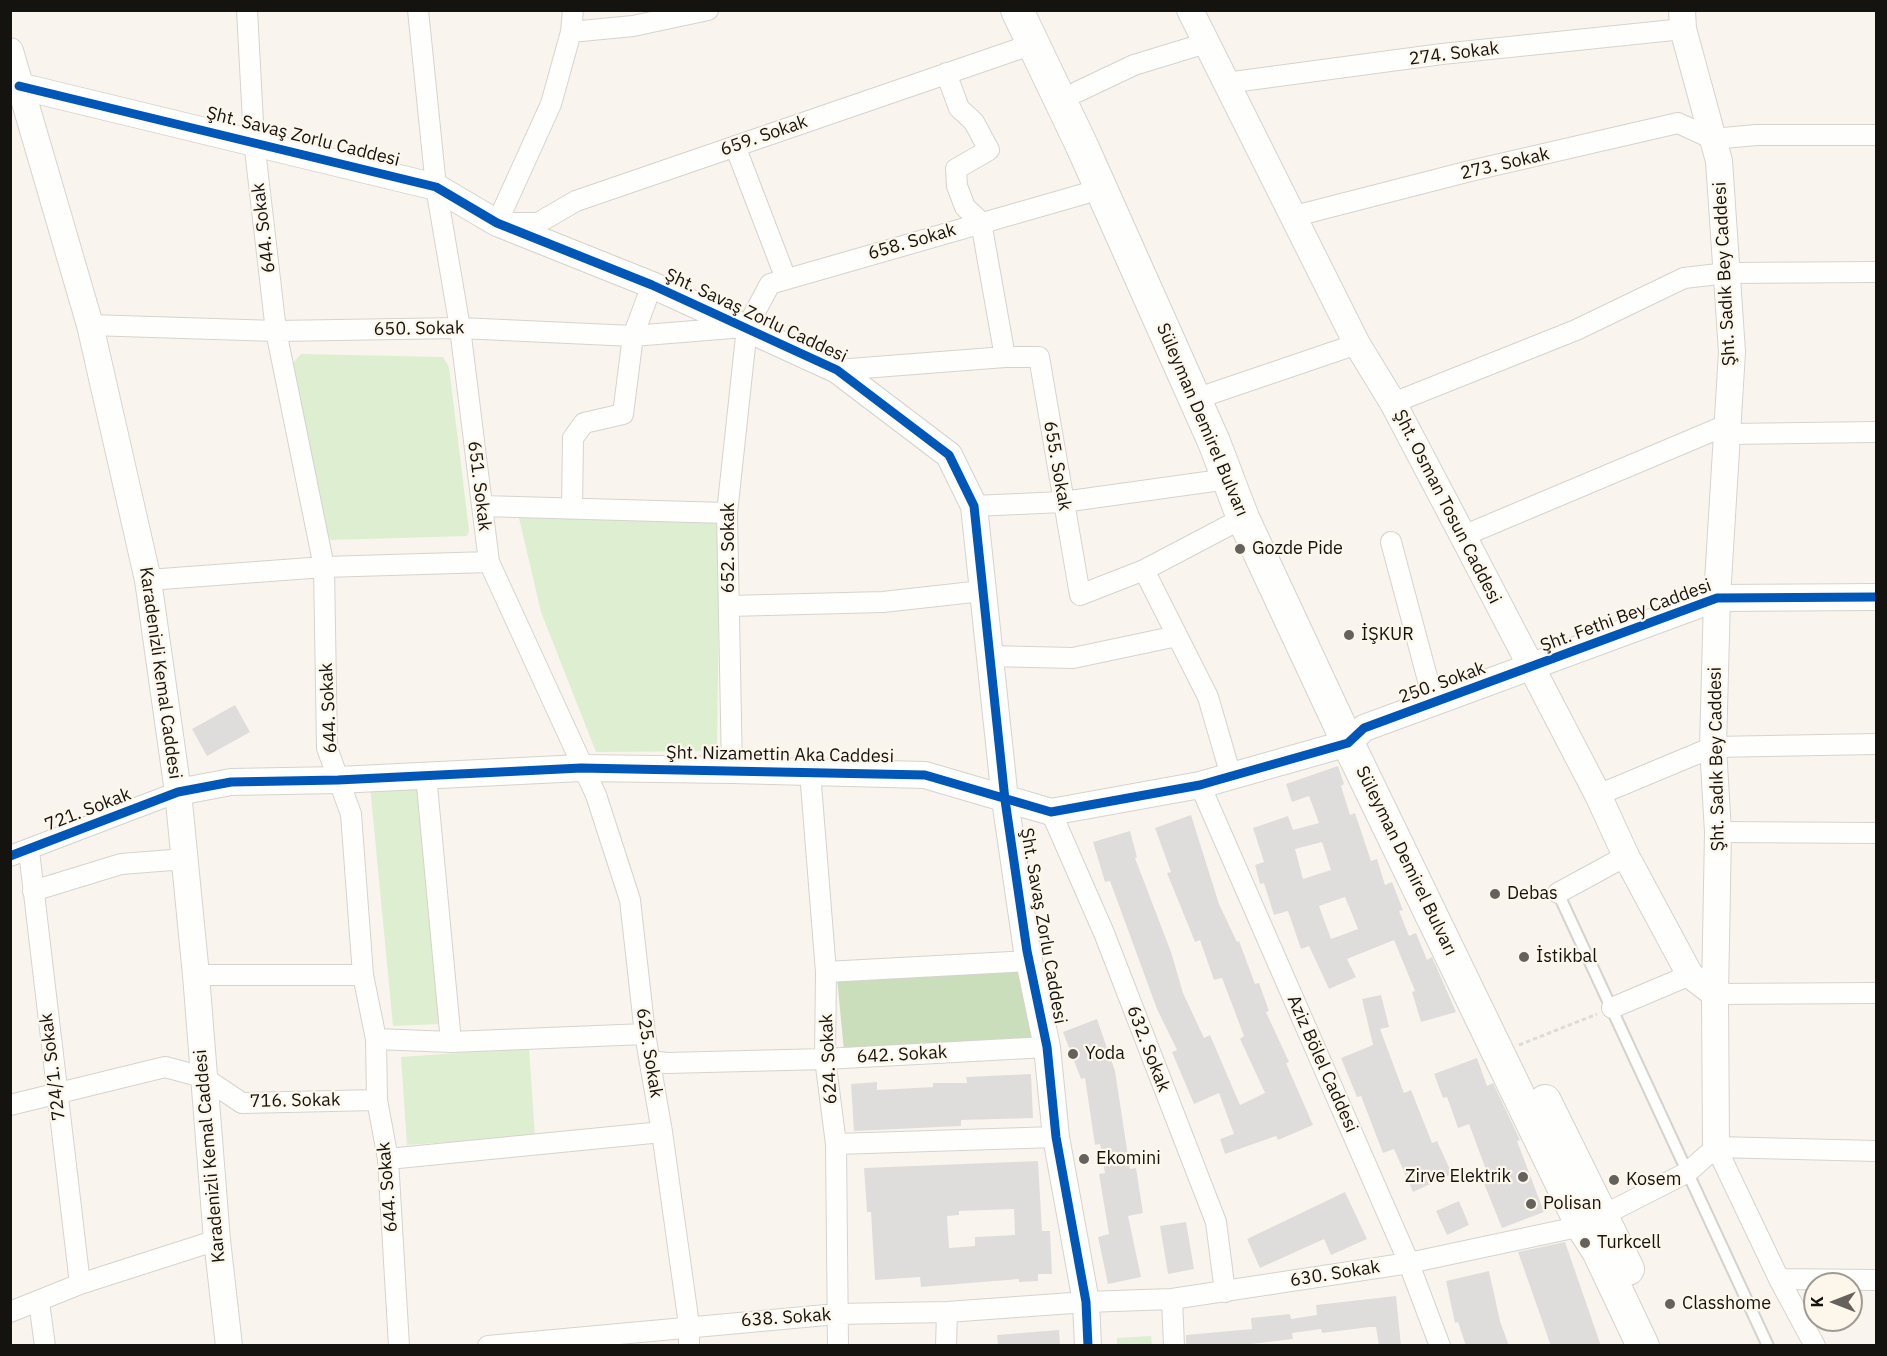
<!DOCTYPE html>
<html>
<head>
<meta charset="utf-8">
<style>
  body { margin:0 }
  #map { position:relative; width:1887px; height:1356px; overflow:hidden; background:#f9f5ee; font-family:"IBM Plex Sans",sans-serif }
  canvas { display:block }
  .frame { position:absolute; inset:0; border:12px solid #15130f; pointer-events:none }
  .north { position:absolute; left:1803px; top:1272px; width:60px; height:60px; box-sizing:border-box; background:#fdf6ea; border:2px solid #a09b92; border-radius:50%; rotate:270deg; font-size:16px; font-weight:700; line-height:24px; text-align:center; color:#15130f }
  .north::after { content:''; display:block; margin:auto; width:21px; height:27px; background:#65625d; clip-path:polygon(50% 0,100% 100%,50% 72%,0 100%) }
</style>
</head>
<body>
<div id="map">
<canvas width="1887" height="1356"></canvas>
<div class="frame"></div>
<div class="north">K</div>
</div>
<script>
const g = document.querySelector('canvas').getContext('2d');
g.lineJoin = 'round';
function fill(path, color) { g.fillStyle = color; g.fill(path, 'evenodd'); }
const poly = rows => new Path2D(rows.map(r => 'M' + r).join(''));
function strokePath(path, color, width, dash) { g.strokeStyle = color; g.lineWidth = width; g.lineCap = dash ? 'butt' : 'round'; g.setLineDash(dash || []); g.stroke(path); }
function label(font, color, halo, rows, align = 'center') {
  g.font = font + ' "IBM Plex Sans",sans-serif'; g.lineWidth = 4.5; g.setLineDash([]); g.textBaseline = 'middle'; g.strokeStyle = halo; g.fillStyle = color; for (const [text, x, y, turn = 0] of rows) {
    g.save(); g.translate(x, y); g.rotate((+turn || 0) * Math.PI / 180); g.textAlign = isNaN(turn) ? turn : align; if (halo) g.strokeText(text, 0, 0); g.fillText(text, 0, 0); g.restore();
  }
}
const green = poly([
  [301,354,443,357,449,367,469,530,467,536,331,540,325,534,292,364],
  [519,518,720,520,717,751,596,752,541,612],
  [418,784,440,1024,393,1026,370,786],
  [529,1048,535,1136,407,1145,401,1057],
  [1151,1336,1152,1345,1117,1345,1117,1338]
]);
const forest = poly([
  [1020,969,1032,1041,844,1051,837,978]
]);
const building = poly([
  [235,705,250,732,207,756,192,729],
  [1338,766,1344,784,1341,786,1350,815,1355,813,1371,861,1377,859,1385,885,1392,882,1403,910,1399,911,1409,936,1416,933,1427,960,1432,957,1456,1012,1421,1022,1412,992,1415,991,1394,940,1347,959,1356,977,1329,989,1309,946,1301,949,1288,911,1274,915,1264,883,1260,884,1255,865,1264,862,1253,828,1288,816,1293,830,1319,823,1309,796,1292,802,1286,784],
  [1322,842,1331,870,1303,879,1295,849],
  [1345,897,1358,929,1331,939,1319,906],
  [1191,815,1219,904,1237,942,1239,941,1255,984,1259,983,1269,1011,1266,1012,1289,1062,1286,1063,1313,1125,1278,1140,1276,1136,1225,1154,1220,1139,1234,1134,1219,1093,1194,1104,1172,1052,1177,1050,1157,1009,1110,881,1105,882,1093,842,1130,831,1137,857,1135,858,1171,952,1183,993,1204,1038,1210,1035,1240,1105,1265,1093,1240,1039,1244,1036,1222,978,1214,980,1200,940,1195,942,1167,873,1171,872,1155,828],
  [1381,995,1389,1027,1380,1029,1404,1093,1411,1090,1432,1143,1437,1141,1452,1174,1413,1192,1394,1149,1383,1153,1361,1096,1357,1097,1341,1058,1373,1045,1362,999],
  [1097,1019,1115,1071,1130,1169,1136,1168,1143,1213,1128,1216,1141,1277,1108,1284,1098,1237,1109,1234,1099,1174,1105,1173,1100,1144,1095,1145,1085,1078,1081,1079,1063,1032],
  [1477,1058,1487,1086,1493,1083,1520,1140,1517,1141,1544,1212,1502,1228,1483,1181,1489,1178,1469,1124,1458,1128,1447,1097,1443,1098,1434,1074],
  [1031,1074,1033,1118,961,1120,961,1126,854,1131,851,1084,877,1082,877,1090,933,1087,933,1083,967,1083,966,1077],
  [1038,1161,1042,1231,1050,1231,1052,1274,1038,1274,1038,1281,1019,1282,1019,1279,921,1287,920,1277,875,1280,871,1212,867,1212,864,1168],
  [1014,1209,1015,1235,975,1237,975,1246,949,1248,947,1216,959,1215,959,1211],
  [1345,1192,1367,1239,1331,1255,1324,1239,1260,1268,1247,1239],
  [1459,1201,1469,1225,1447,1235,1436,1211],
  [1186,1222,1194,1269,1168,1274,1160,1226],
  [1565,1242,1601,1346,1551,1346,1518,1252],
  [1489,1271,1500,1321,1509,1346,1466,1346,1458,1322,1455,1323,1446,1281],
  [1396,1296,1401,1346,1379,1346,1376,1327,1370,1327,1322,1333,1321,1329,1292,1333,1293,1339,1234,1346,1186,1346,1186,1335,1252,1329,1251,1318,1290,1314,1291,1319,1317,1315,1316,1305],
  [1059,1330,1060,1346,998,1346,997,1335]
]);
const path = poly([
  [1519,1045,1597,1014]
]);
const service = poly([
  [1558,893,1768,1346]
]);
const minor = poly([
  [247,10,254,141,276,331,324,567,327,748,351,814,363,975,376,1039,377,1100,388,1159,399,1346],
  [418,10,436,187,460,328,489,562,596,795,630,900,645,1034,662,1132,689,1325,689,1346],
  [573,10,571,32,551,104,497,223,538,223,576,201,1033,44],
  [571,32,633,26,708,10],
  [946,73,959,108,974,122,989,150,956,169,957,186,965,207,981,222,1005,357],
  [1226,83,1442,54,1683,29],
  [1077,92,1134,65,1206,43],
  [735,146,786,279],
  [1295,216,1470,171,1678,123,1713,139,1756,135,1876,135],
  [90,325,276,331,460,328,633,336,744,327],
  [837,370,1005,357,1039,357,1080,595,1144,570,1243,518],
  [1210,394,1357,344],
  [1393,403,1576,330,1684,278,1727,273,1876,272],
  [1729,434,1876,432],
  [482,506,727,513],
  [974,506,1063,502,1228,479],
  [572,509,573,438,584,423,623,414,633,336,652,285],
  [1463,536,1729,424],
  [1391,542,1434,703],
  [1144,570,1208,697,1231,776],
  [148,580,324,567,489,562],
  [729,606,883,602,982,591],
  [988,656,1073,658,1177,636],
  [732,770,727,513,747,327,770,284,1101,189],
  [810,772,826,972,825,1059,836,1144,838,1346],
  [426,775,451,1042],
  [1200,785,1406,1256,1440,1346],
  [1598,795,1713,747,1876,744],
  [1051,812,1104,933,1216,1222,1225,1292],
  [1718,832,1876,833],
  [29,851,80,1284],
  [10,856,178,792],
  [33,891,121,864,185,859],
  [1558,893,1626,856],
  [826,972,1029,961],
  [196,975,363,975],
  [1715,994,1876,993],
  [1612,1008,1690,975],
  [376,1039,451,1042,645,1034],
  [650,1061,667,1063,825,1059,1047,1047],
  [10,1105,165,1067,203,1077,242,1103,377,1100],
  [836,1144,1056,1137],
  [1716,1147,1779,1279,1815,1346],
  [1716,1147,1876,1151],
  [388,1159,662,1132],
  [1779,1279,1876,1280],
  [1172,1299,1174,1346],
  [39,1302,45,1346],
  [10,1312,80,1284,217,1240],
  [488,1346,837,1314,947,1312,1086,1302,1172,1299,1409,1263,1582,1226,1688,1172,1716,1147],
  [946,1346,947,1312]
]);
const tertiary = poly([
  [1190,10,1357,344,1393,403,1463,536,1598,795,1626,856,1690,975,1715,994],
  [1682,10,1683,29,1719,161,1732,352,1717,598,1713,747,1718,832,1715,994,1716,1147],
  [10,51,90,325,148,580,178,792,196,975,217,1240,229,1346],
  [19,86,436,187,497,223,652,285,837,370,949,455,974,506,1005,800,1027,951,1047,1047,1056,1137,1086,1302,1088,1346],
  [178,792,231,782,338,780,581,768,732,770,925,775,1051,812,1200,785,1348,743,1364,728,1717,598,1876,597]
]);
const primary = poly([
  [1017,10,1082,146,1214,442,1243,518,1348,743,1582,1226,1598,1251,1643,1346],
  [1545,1101,1628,1269]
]);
const cycleway = poly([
  [19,86,436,187,497,223,652,285,837,370,949,455,974,506,1005,800,1027,951,1047,1047,1056,1137,1086,1302,1088,1346],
  [10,856,178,792,231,782,338,780,581,768,925,775,1051,812,1200,785,1348,743,1364,728,1717,598,1876,597]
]);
const markers = [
  [1240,549,6,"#65625d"],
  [1349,635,6,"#65625d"],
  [1495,894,6,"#65625d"],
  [1524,957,6,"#65625d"],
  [1073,1054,6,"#65625d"],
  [1084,1159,6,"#65625d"],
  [1523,1177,6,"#65625d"],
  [1614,1180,6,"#65625d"],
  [1531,1204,6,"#65625d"],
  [1585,1243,6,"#65625d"],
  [1670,1304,6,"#65625d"]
];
const streetNames = [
  ["274. Sokak",1454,54,-7],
  ["659. Sokak",764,136,-19],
  ["Şht. Savaş Zorlu Caddesi",303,137,14],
  ["273. Sokak",1505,164,-13],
  ["644. Sokak",264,228,-97],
  ["658. Sokak",912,242,-16],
  ["Şht. Sadık Bey Caddesi",1725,274,-93],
  ["Şht. Savaş Zorlu Caddesi",756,316,25],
  ["650. Sokak",419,329,-1],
  ["Süleyman Demirel Bulvarı",1202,420,67],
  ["655. Sokak",1057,466,80],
  ["651. Sokak",479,486,83],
  ["Şht. Osman Tosun Caddesi",1447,507,63],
  ["652. Sokak",729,548,-90],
  ["Şht. Fethi Bey Caddesi",1626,616,-20],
  ["Karadenizli Kemal Caddesi",160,673,82],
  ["250. Sokak",1442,683,-20],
  ["644. Sokak",329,708,-93],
  ["Şht. Nizamettin Aka Caddesi",780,755,1],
  ["Şht. Sadık Bey Caddesi",1717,759,-91],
  ["721. Sokak",88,810,-21],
  ["Süleyman Demirel Bulvarı",1406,861,64],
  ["Şht. Savaş Zorlu Caddesi",1043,926,80],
  ["632. Sokak",1148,1049,69],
  ["625. Sokak",649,1053,81],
  ["642. Sokak",902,1055,-3],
  ["624. Sokak",829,1059,-93],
  ["Aziz Bölel Caddesi",1322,1064,66],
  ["724/1. Sokak",53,1067,-97],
  ["716. Sokak",295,1101,-1],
  ["Karadenizli Kemal Caddesi",210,1156,-95],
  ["644. Sokak",388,1187,-95],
  ["630. Sokak",1335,1274,-9],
  ["638. Sokak",786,1318,-4]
];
const poiNames = [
  ["Gozde Pide",1252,549],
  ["İŞKUR",1361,635],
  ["Debas",1507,894],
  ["İstikbal",1536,957],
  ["Yoda",1085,1054],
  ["Ekomini",1096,1159],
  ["Zirve Elektrik",1511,1177,"right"],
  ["Kosem",1626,1180],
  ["Polisan",1543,1204],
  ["Turkcell",1597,1243],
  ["Classhome",1682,1304]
];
fill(green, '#deeed0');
fill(forest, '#cbdebc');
fill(building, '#dfdddc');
strokePath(service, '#d6d3ce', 14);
strokePath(minor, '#d6d3ce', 22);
strokePath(tertiary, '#d6d3ce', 28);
strokePath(primary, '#d6d3ce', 34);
strokePath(path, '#dddcda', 3, [4.5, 3]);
strokePath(service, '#fefefc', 10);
strokePath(minor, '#fefefc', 20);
strokePath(tertiary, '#fefefc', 26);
strokePath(primary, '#fefefc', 32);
strokePath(cycleway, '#0057b8', 9);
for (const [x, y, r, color] of markers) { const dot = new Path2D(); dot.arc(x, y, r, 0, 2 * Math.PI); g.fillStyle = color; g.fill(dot); strokePath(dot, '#fdf6ea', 2); }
label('18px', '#15130f', '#fdf6ea', streetNames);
label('18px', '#15130f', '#fdf6ea', poiNames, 'left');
</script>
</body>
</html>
